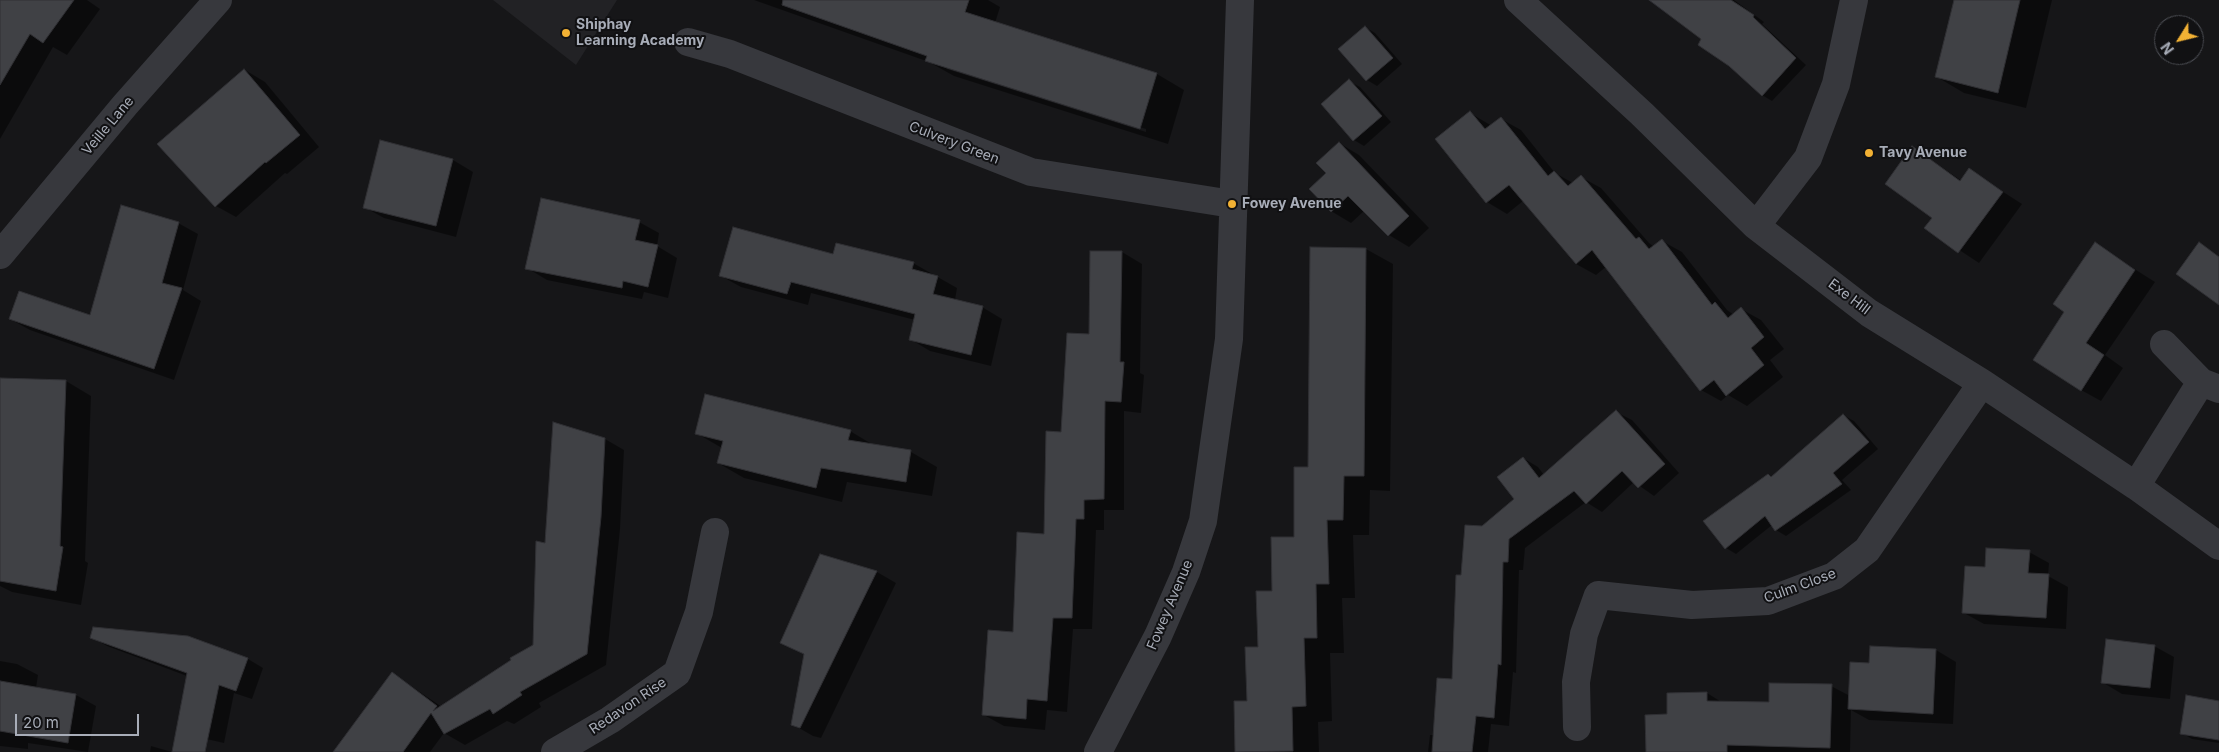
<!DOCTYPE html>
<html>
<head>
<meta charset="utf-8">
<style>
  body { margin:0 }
  #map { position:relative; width:2219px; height:752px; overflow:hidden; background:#161618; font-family:Inter,sans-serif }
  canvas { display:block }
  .north { position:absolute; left:2154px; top:15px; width:50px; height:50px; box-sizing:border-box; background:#111113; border:1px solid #4d4f55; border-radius:50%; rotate:234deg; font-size:14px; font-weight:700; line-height:20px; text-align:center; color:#a8adb8 }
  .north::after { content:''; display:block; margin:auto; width:18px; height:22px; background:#f2b134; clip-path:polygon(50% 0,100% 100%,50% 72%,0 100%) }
  .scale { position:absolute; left:15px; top:714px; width:124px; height:22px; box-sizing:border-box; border:2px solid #a8adb8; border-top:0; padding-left:6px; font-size:15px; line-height:18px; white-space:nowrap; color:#a8adb8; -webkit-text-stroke:4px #111113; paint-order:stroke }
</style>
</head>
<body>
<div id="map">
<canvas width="2219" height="752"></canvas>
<div class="north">N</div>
<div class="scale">20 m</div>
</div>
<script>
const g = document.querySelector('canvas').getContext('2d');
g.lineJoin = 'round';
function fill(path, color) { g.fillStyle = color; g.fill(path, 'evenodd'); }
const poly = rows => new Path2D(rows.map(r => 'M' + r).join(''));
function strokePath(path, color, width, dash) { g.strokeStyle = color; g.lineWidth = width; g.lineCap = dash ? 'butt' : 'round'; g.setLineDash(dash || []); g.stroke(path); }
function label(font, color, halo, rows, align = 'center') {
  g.font = font + ' Inter,sans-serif'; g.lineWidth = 4; g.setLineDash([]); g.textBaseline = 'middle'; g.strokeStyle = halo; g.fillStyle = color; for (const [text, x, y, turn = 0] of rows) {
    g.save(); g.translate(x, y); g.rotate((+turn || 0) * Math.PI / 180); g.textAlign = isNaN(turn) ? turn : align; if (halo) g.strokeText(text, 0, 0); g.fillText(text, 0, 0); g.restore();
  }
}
const built = poly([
  [493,0,617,0,576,65]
]);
const shadow = poly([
  [3,0,87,0,100,9,67,55,53,47,0,139,0,4],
  [754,0,988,0,1000,7,995,23,1157,74,1184,90,1168,144,954,76,929,62],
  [944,65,1146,129,1146,132,947,69],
  [1651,0,1734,0,1764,22,1762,24,1806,65,1772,101,1762,95,1703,39],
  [1955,0,2052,0,2026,108,1964,93,1937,77],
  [1365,27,1375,33,1402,64,1377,86,1367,80,1340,50],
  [245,70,265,82,319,147,287,174,285,173,236,217,216,206],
  [1349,81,1360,87,1391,122,1364,146,1354,140],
  [1470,113,1492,126,1501,119,1521,130,1555,173,1573,183,1581,177,1601,188,1649,243,1654,247,1662,241,1682,252,1727,310,1734,315,1741,309,1761,320,1784,349,1770,360,1783,377,1747,406,1728,395,1721,401,1701,390,1607,266,1596,275,1576,264,1523,201,1507,214,1487,202],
  [381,142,453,160,473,172,456,237,384,218,364,207],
  [1339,143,1359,155,1429,228,1409,247,1389,235,1364,211,1351,223,1331,211,1328,173],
  [1913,148,1962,181,1969,170,2022,204,1979,263,1926,228,1933,218],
  [639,222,659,233,657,246,677,258,668,298,644,292,642,299,547,280,527,268],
  [178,223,198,234,183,290,201,301,174,380,30,330,10,319,91,316],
  [2095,244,2155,282,2105,355,2123,368,2101,401,2081,390,2066,312],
  [1311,248,1366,249,1393,264,1390,491,1370,490,1369,535,1353,535,1355,598,1342,598,1344,653,1330,653,1332,721,1318,722,1319,752,1236,752,1235,702,1248,702,1274,592,1295,538,1309,468],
  [1122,252,1142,264,1140,373,1144,375,1141,413,1124,411,1124,510,1104,510,1104,530,1096,530,1092,629,1073,629,1067,712,1047,710,1045,730,1004,726,984,715,1014,634,1045,535,1062,433,1090,335],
  [834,255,913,263,957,288,955,300,982,307,1002,319,991,366,930,351,910,339,915,320,811,293,808,305,741,287,721,276],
  [0,379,66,381,91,396,85,561,88,563,81,605,12,592,0,586],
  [1616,412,1632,420,1679,473,1654,496,1634,482,1602,512,1586,502,1525,548,1523,570,1519,570,1516,673,1513,672,1509,726,1491,724,1488,752,1428,752,1430,735,1434,735,1453,680,1463,576,1483,528,1515,500,1523,458,1538,467,1544,475],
  [1843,415,1854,421,1878,449,1842,480,1851,490,1786,536,1776,530,1772,525,1736,554,1726,548,1768,475,1772,477],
  [850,431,875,446,911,452,937,467,932,496,847,482,842,502,744,478,718,463,722,448,696,433],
  [605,439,624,450,620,529,606,665,539,703,541,707,514,724,507,721,465,745,444,733,430,752,335,752,393,674,442,707,535,646,546,544],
  [2029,552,2049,563,2048,576,2068,587,2066,629,1984,624,1964,613,1986,568],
  [877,572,896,583,821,738,813,736,792,724,805,655,782,642],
  [92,637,188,637,248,659,263,668,252,699,234,693,224,743,193,736,187,676,107,646],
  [2154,646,2174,657,2170,699,2122,694,2102,682],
  [1936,650,1956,662,1953,724,1869,720,1851,710,1850,752,1648,752,1669,716,1707,693,1723,703,1770,704,1831,686,1850,696,1870,664],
  [0,661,17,664,38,675,36,688,76,695,96,706,88,752,28,743,28,749,0,746],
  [2219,702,2219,743,2192,739,2182,733],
  [151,746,172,752,150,752]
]);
const building = poly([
  [0,0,74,0,43,43,30,34,0,85,0,0],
  [783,0,969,0,965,12,1157,73,1140,129,925,61,927,56,782,5,783,0],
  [1649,0,1731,0,1754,15,1753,17,1796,58,1762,96,1729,66,1698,45,1701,39,1649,0],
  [1954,0,2020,0,1998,93,1935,77,1954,0],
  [1365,26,1393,58,1366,81,1338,49,1365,26],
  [244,69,300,135,266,163,265,162,215,207,157,144,244,69],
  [1349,79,1382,116,1353,141,1321,104,1349,79],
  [1470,111,1485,129,1501,117,1548,176,1554,171,1568,186,1581,175,1636,239,1639,237,1649,249,1662,239,1712,305,1715,302,1728,318,1741,307,1764,337,1751,348,1764,365,1726,396,1714,380,1700,391,1592,250,1576,264,1509,185,1486,203,1435,139,1470,111],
  [380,140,453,159,436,226,363,208,380,140],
  [1339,142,1409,216,1388,236,1348,196,1331,212,1309,189,1326,173,1316,163,1339,142],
  [1912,146,1960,181,1969,168,2003,192,1958,253,1924,228,1932,218,1885,184,1912,146],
  [541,198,640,220,635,240,658,245,648,287,623,281,622,288,525,269,541,198],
  [121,205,179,222,162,283,182,288,154,369,9,319,19,291,90,315,121,205],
  [733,227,833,254,836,243,914,262,912,269,938,276,933,294,983,306,971,355,909,340,915,314,791,282,787,294,719,276,733,227],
  [2095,242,2135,270,2086,343,2104,355,2081,391,2033,360,2064,312,2053,304,2095,242],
  [2199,242,2219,257,2219,305,2176,274,2199,242],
  [1310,247,1366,248,1364,476,1344,476,1343,520,1327,520,1329,584,1316,584,1317,638,1304,638,1306,706,1292,707,1293,751,1235,752,1234,701,1247,701,1245,647,1258,647,1256,591,1272,591,1271,537,1294,537,1294,467,1308,467,1310,247],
  [1090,251,1122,251,1120,362,1124,362,1121,402,1105,401,1104,499,1084,500,1084,519,1076,519,1072,618,1053,618,1047,701,1027,699,1026,719,982,715,988,630,1013,632,1017,532,1044,534,1046,431,1061,432,1067,333,1089,334,1090,251],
  [0,378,66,380,60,546,63,547,56,591,0,581,0,378],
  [705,394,851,430,848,440,911,450,906,482,821,468,816,488,717,463,723,441,695,434,705,394],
  [1616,410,1665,464,1638,488,1622,471,1586,504,1574,491,1509,539,1508,562,1503,562,1501,665,1498,664,1494,718,1476,716,1472,752,1432,752,1437,678,1452,679,1456,575,1461,575,1465,525,1482,526,1514,499,1497,477,1523,457,1539,478,1616,410],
  [1843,414,1869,442,1833,473,1842,484,1775,531,1765,516,1725,549,1703,521,1768,474,1771,477,1843,414],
  [553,422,605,438,601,517,587,654,520,692,522,695,493,714,490,709,444,734,431,713,403,752,333,752,392,672,437,706,433,711,511,660,510,658,533,645,536,541,545,543,553,422],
  [1986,548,2030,550,2028,573,2049,574,2046,618,1962,613,1965,566,1985,567,1986,548],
  [820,554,877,571,800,728,791,725,804,654,780,643,820,554],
  [93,627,188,636,248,658,236,691,219,685,205,752,172,752,187,673,90,638,93,627],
  [2106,639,2155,645,2150,688,2101,683,2106,639],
  [1870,646,1936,649,1933,714,1848,709,1850,662,1869,663,1870,646],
  [0,681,76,694,68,743,0,731,0,681],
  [1769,683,1832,684,1830,748,1727,745,1727,752,1646,752,1645,715,1667,714,1667,693,1707,692,1707,701,1769,702,1769,683],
  [2186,695,2219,701,2219,740,2180,734,2186,695]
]);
const minor = poly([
  [1518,0,1642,114,1756,226,1869,313,1982,383,2136,486,2219,546],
  [688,42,730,54,1031,172,1232,204],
  [1756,226,1808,158,1836,84,1854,0],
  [0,255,125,105,218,0],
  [2164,344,2201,382,2219,389],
  [2136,486,2201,382],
  [1577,727,1576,682,1584,634,1598,595,1692,605,1768,601,1834,576,1867,550,1982,383],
  [555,752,610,720,677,673,699,612,715,532],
  [1098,752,1158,636,1186,572,1203,521,1229,339,1240,0]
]);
const markers = [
  [566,33,5,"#f2b134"],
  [1869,153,5,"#f2b134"],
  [1232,204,5,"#f2b134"]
];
const poiNames = [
  ["Shiphay",576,25],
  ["Learning Academy",576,41],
  ["Tavy Avenue",1879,153],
  ["Fowey Avenue",1242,204]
];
const streetNames = [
  ["Veille Lane",108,126,-50],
  ["Culvery Green",954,143,21],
  ["Exe Hill",1849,297,37],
  ["Culm Close",1800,586,-20],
  ["Fowey Avenue",1170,605,-67],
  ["Redavon Rise",628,706,-34]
];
fill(built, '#222225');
fill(shadow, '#0007');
fill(building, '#404145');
strokePath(building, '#303034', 1);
strokePath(minor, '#37383d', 28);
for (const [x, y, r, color] of markers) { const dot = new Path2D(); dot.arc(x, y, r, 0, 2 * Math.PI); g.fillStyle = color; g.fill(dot); strokePath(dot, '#111113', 2); }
label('bold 14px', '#a8adb8', '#111113', poiNames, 'left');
label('14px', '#a8adb8', '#111113', streetNames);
</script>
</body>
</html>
